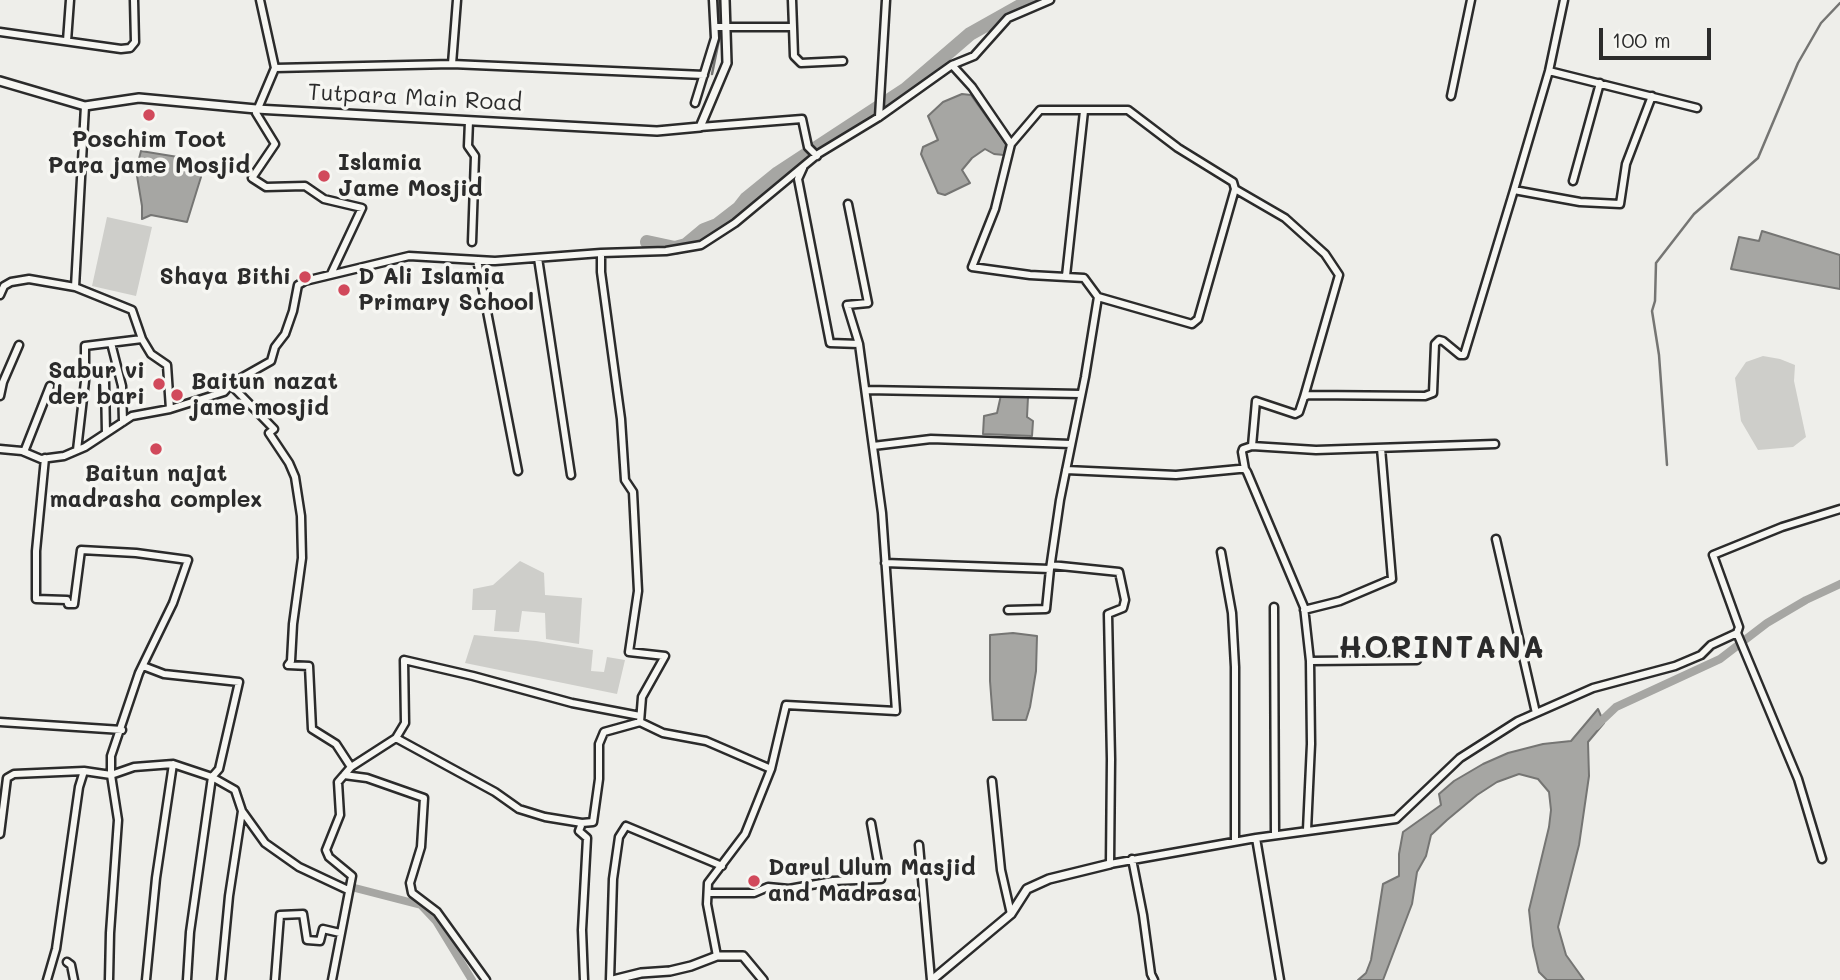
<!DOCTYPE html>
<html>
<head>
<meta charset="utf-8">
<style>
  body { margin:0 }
  #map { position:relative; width:1840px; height:980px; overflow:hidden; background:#eeeeea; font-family:Mali,sans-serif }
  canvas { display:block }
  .scale { position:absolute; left:1599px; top:28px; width:112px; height:32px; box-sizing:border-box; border:4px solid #2b2b2b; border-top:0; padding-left:9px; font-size:21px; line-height:24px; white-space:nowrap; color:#2b2b2b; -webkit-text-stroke:5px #f6f6f2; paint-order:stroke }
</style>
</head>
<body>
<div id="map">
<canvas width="1840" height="980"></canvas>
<div class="scale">100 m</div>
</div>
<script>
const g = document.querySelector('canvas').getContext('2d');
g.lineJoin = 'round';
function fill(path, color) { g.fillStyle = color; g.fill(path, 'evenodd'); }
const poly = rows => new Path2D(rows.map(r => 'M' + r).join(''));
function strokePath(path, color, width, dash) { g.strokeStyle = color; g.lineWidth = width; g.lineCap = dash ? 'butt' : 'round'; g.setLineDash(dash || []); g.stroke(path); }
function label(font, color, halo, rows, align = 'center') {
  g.font = font + ' Mali,sans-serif'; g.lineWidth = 7; g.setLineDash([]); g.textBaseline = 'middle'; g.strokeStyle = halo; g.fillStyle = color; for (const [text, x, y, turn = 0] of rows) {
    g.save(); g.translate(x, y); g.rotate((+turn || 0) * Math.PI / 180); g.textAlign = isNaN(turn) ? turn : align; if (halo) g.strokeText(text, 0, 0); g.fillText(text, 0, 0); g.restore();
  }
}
const green = poly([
  [107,217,152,227,136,296,92,286],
  [1763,356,1780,359,1795,365,1794,381,1806,437,1793,447,1758,450,1741,421,1735,378,1746,362],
  [520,561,544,573,545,595,582,598,579,644,546,639,545,613,522,611,519,632,494,631,496,610,472,610,473,589,493,585],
  [474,635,536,641,593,650,591,671,604,672,607,657,625,660,617,694,465,663]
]);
const water = poly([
  [962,94,971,95,1006,144,1004,155,994,154,985,149,972,158,962,170,970,183,945,195,938,193,921,154,923,147,938,140,928,116,943,102,962,94],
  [141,151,184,158,199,165,201,177,187,222,151,215,142,219,142,206,136,170,141,151],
  [1762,231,1840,255,1840,289,1731,269,1739,237,1759,241,1762,231],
  [1001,395,1028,397,1027,417,1033,421,1032,436,983,434,984,416,997,413,1001,395],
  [1013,633,1037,636,1036,671,1030,707,1026,720,993,720,990,681,990,635,1013,633],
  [1598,709,1604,723,1588,742,1589,776,1579,845,1558,927,1566,955,1584,980,1547,980,1539,972,1533,946,1529,910,1549,827,1551,810,1549,792,1538,779,1519,774,1497,782,1477,795,1447,820,1431,835,1426,856,1417,872,1412,904,1383,980,1358,980,1366,973,1371,960,1383,884,1399,876,1399,854,1403,832,1441,805,1439,794,1454,781,1483,764,1508,753,1543,744,1571,741,1598,709]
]);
const stream = poly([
  [712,74,720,35,719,0],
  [1667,465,1659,355,1652,311,1655,301,1656,263,1694,214,1758,158,1798,63,1821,23,1840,3]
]);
const canal = poly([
  [1596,726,1616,707,1720,659,1767,623,1806,600,1840,584],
  [355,888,421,905,436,921,472,980]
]);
const river = poly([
  [647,242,675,248,686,245,704,230,717,225,739,208,746,199,778,173,906,89,970,34,1020,6,1037,0]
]);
const minor = poly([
  [260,0,275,68,256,113,275,144,252,178,266,187,305,186,324,199,362,208,331,274],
  [792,0,793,27],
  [716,27,793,27,794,56,801,63,843,61],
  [0,32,121,49,130,48,135,42,134,0],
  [67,41,70,0],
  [452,64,457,0],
  [952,65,972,87,1011,144,995,209,972,267,1030,275,1084,278,1098,297,1192,324,1198,319,1235,189],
  [275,68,452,64,704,75],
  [1549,71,1697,108],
  [1451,96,1471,0],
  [695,103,715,38,713,0],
  [85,106,75,287,132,310,142,339,151,354,167,365,170,409],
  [879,117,886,0],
  [469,121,468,146,475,156,472,242],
  [700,127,802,119,808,147,817,156],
  [1011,144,1040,110,1128,110,1178,148,1233,182,1235,189,1285,218,1325,254,1339,275,1304,397],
  [1573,181,1600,83],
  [1514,190,1549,71,1564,0],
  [848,204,868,303,847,305,859,344],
  [538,258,571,475],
  [477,260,518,471],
  [1066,276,1084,111],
  [0,295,4,286,11,282,29,279,75,287],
  [111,343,122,386,123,422],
  [105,382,106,433],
  [231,385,274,429,269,433,289,463,295,477,301,516,302,558,293,624,291,661,288,665,309,666,312,729,336,744,351,767],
  [866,390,1081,394],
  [0,396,3,382,19,345],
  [873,446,931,439,1071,444],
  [1252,446,1256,401,1295,414,1299,412,1304,397,1308,395,1425,396,1433,393,1435,344,1439,340,1443,341,1460,355,1464,355,1514,190,1580,202,1620,204,1626,164,1652,96],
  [0,449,22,451,41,459,64,456,85,447,132,416,170,409,224,392,232,383,271,361,275,347,285,334,293,311,298,285,305,281,409,256,495,261,601,253,666,251,701,245,735,223,818,154,879,117,952,65,974,56,1008,18,1050,0],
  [77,450,85,381,85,346,142,339],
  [24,452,50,386],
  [45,458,36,551,36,599,67,600,68,604,74,604,81,550,136,553,188,560,173,603,139,673,111,756,111,775],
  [1245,469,1242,452,1243,449,1252,446,1316,450,1495,444],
  [1066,470,1176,475,1239,469,1245,469,1247,472,1304,607,1310,661,1311,744,1307,830],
  [1496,539,1536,713],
  [1221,552,1232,613,1235,667,1235,841],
  [885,563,1050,569,1060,500,1085,377,1098,297],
  [1051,565,1119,572,1125,600,1123,608,1108,614,1111,759,1110,864,1256,838,1396,819,1460,758,1518,721,1593,688,1675,666,1701,655,1711,645,1737,633,1739,627,1713,555,1782,527,1840,509],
  [1274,607,1275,835],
  [1008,610,1046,609,1050,569],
  [1304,610,1340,601,1392,579,1381,448],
  [1737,633,1798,779,1822,859],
  [1310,661,1417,660],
  [143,666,164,674,239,682,219,769,212,777,190,932,187,980],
  [0,722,122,730],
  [640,722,663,733,706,741,771,769],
  [396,738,495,792,519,809,545,817,582,823],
  [344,775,367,778,424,798,421,847,410,883,412,893,437,912,486,980],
  [992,781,1001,870,1011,914],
  [0,834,7,778,14,774,84,771,111,775,134,767,173,764,212,777,235,790,242,811,265,843,299,867,348,890],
  [1256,838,1280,980],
  [919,845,931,980],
  [1132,859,1143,915,1151,974,1154,980],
  [708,893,754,893,768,887,789,889,833,881,881,879,871,823],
  [717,956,707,904,708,883,745,834,771,769,786,705,896,711,882,513,861,359,859,344,830,343,798,179,803,168],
  [67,962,71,965,74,980],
  [47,980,56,949,79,787,84,771],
  [109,980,110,933,118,820,111,775],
  [146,980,156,878,173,764],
  [221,980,229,896,242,811],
  [275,980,280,915,303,914,307,940,320,941,323,929,340,933],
  [332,980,352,876,329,857,326,850,340,815,338,782,351,767,396,738,405,723,404,660,473,676,572,703,640,716],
  [584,980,582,930,587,838,579,831,582,823,593,822,599,779,599,744,604,732,640,722,642,697,665,656,629,652,638,591,633,492,625,480,621,419,601,272,601,253],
  [610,980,613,879,619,837,626,826,722,866]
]);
const tertiary = poly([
  [0,81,85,106,139,98,256,109,657,131,700,127,727,63,725,0],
  [613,980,641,973,670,971,691,966,717,956,743,956,763,980],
  [932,980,1011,914,1027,889,1049,879,1110,864]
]);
const markers = [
  [149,115,7,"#d1495b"],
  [324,176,7,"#d1495b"],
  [305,277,7,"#d1495b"],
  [344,290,7,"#d1495b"],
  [159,384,7,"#d1495b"],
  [177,395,7,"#d1495b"],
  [156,449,7,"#d1495b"],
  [754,881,7,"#d1495b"]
];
const streetNames = [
  ["Tutpara Main Road",415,98,3]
];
const poiNames = [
  ["Poschim Toot",149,140,"center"],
  ["Para jame Mosjid",149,166,"center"],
  ["Islamia",338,163],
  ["Jame Mosjid",338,189],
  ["Shaya Bithi",291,277,"right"],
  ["D Ali Islamia",358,277],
  ["Primary School",358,303],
  ["Sabur vi",145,371,"right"],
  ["der bari",145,397,"right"],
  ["Baitun nazat",191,382],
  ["jame mosjid",191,408],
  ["Baitun najat",156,474,"center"],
  ["madrasha complex",156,500,"center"],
  ["Darul Ulum Masjid",768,868],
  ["and Madrasa",768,894]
];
const districtNames = [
  ["HORINTANA",1442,649]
];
fill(green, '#cececa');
fill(water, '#a6a6a3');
strokePath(water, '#757573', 2);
strokePath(stream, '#757573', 2.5);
strokePath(canal, '#a6a6a3', 8);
strokePath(river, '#a6a6a3', 14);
strokePath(minor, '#2b2b2b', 11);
strokePath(tertiary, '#2b2b2b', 12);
strokePath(minor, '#f6f6f2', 6);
strokePath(tertiary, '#f6f6f2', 7);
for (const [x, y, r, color] of markers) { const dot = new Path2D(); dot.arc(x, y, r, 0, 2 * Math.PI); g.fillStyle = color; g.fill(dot); strokePath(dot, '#f6f6f2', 2.5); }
label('23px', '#2b2b2b', '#f6f6f2', streetNames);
label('bold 23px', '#2b2b2b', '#f6f6f2', poiNames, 'left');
g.letterSpacing = '2px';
label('bold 30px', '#2b2b2b', '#f6f6f2', districtNames);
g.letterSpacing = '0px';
</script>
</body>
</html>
